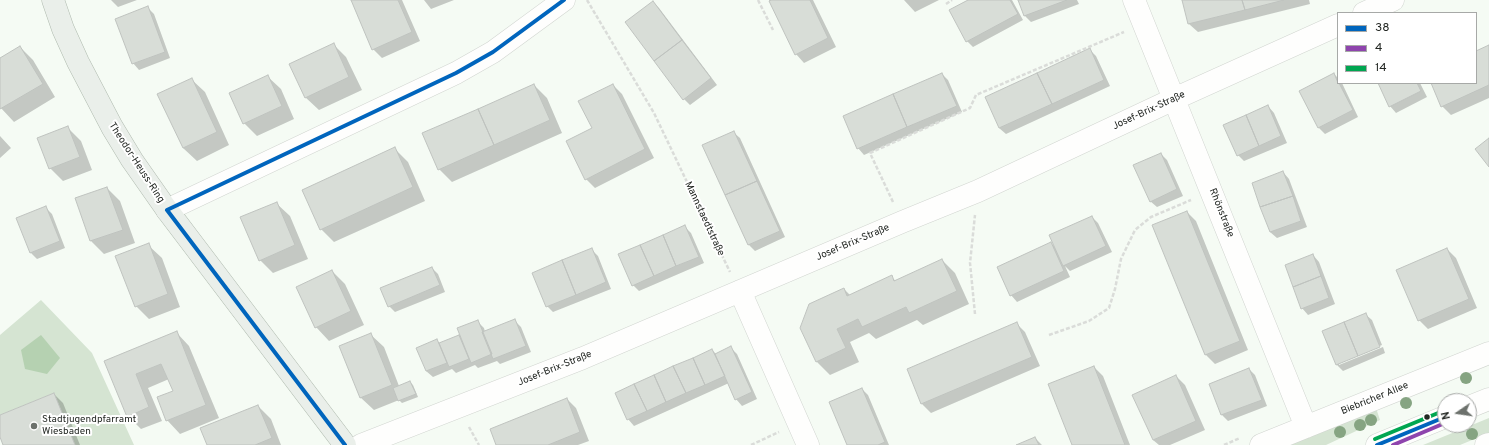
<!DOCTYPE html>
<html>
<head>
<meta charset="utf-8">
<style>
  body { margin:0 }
  #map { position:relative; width:1489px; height:445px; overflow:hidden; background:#f5fbf4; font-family:Overpass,sans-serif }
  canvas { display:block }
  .legend { position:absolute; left:1337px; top:12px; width:140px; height:72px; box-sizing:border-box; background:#fff; border:1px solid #a7a9a7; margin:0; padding:5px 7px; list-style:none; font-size:12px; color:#232723 }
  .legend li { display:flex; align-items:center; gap:8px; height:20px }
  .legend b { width:20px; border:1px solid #a7a9a7 }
  .north { position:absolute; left:1437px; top:393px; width:40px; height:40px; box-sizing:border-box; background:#fff; border:1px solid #a7a9a7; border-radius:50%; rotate:257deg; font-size:11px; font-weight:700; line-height:16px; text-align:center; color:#232723 }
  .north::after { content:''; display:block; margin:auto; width:14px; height:18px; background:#6c716c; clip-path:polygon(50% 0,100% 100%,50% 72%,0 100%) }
</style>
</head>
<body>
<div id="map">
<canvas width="1489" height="445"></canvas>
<ul class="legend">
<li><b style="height:5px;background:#0065bd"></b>38</li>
<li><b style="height:5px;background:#8e44ad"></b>4</li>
<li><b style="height:5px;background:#00a651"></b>14</li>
</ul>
<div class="north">N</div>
</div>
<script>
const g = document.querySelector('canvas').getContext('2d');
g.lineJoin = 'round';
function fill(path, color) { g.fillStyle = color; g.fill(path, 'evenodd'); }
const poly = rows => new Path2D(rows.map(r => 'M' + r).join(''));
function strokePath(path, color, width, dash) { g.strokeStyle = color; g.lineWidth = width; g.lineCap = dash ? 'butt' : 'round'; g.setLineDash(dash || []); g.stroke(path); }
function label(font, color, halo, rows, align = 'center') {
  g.font = font + ' Overpass,sans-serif'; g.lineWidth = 4; g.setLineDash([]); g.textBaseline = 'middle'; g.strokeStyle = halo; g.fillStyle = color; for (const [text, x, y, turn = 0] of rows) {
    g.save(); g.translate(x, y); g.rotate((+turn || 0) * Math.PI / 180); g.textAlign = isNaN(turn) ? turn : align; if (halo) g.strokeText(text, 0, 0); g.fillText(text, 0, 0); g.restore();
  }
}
const green = poly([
  [41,300,92,353,134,445,75,445,54,393,0,415,0,335],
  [1376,408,1380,420,1326,445,1284,445],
  [1489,418,1489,433,1460,445,1423,445]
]);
const water = poly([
  [41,335,60,358,47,374,25,369,21,350]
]);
const shadow = poly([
  [111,0,137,0,118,7],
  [352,0,402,0,420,41,382,58,373,49],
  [424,0,454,0,431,9],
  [769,0,813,0,836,47,804,63,796,54],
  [904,0,939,0,915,12],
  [970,0,1012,0,1023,20,973,47,967,41],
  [1019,0,1077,0,1079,4,1031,22,1025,16],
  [1183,0,1309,0,1310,4,1198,32,1189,24],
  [653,2,659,8,717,85,690,105,684,99],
  [147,7,154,14,170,58,139,70,133,63],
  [333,44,346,57,362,90,319,110,305,97],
  [1489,46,1489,98,1451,115,1442,106,1432,83,1476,83,1476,52],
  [20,47,33,60,55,97,14,122,0,107,0,59],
  [1090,50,1096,56,1110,86,1006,134,999,128],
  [942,74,948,80,962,112,864,155,858,148],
  [1334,74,1338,78,1338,83,1342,83,1358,117,1325,134,1318,127],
  [267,76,281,89,294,119,257,136,244,123],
  [191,79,205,92,229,145,197,161,183,148],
  [1379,83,1420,83,1427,97,1396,113,1390,106],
  [534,85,547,98,562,133,452,182,439,169],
  [613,85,622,94,654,158,595,188,586,179],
  [1268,106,1274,113,1287,143,1244,161,1238,155],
  [68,128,81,141,92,170,63,181,50,168],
  [733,132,740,138,785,237,755,251,749,245,704,146],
  [0,136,11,148,0,158],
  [394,148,408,162,425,201,334,242,321,229],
  [1161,154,1167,160,1183,196,1157,207,1150,201],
  [1283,172,1289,179,1307,227,1277,238,1270,232],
  [107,188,120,201,135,243,104,254,91,241,77,199],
  [276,203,290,216,308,259,273,273,260,260],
  [45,207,52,214,65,248,37,259,31,253,17,219],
  [1187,212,1196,221,1248,350,1215,364,1206,355,1154,226],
  [1092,217,1098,223,1112,252,1070,271,1065,266,1070,277,1017,302,1011,295,1051,243,1056,248],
  [684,226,691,233,704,263,639,291,633,285],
  [148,245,162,258,180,307,149,319,136,306],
  [591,249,598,256,611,289,553,312,547,306],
  [1447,249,1456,258,1477,308,1428,329,1419,320],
  [1313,255,1319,262,1335,304,1308,315,1302,308],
  [942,260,955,273,969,304,923,325,917,320,876,339,869,333,850,342,859,362,830,375,817,362,801,328,844,289,850,295,891,277,896,281],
  [432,268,438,274,445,292,395,312,389,306],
  [332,271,345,284,364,325,329,341,316,327],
  [1365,314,1372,320,1382,345,1339,363,1339,365,1383,347,1385,353,1343,371,1337,365,1323,331],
  [477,321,484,328,485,332,515,321,521,327,531,352,500,364,497,361,478,368,475,365,456,373,452,369,433,377,426,371,437,341,440,344,460,335],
  [1016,323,1025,332,1040,366,931,413,922,404,908,370],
  [176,332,189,346,219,418,180,434,167,420,174,391,169,379,148,388,162,421,141,429,128,416,105,361],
  [370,334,384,347,399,386,410,382,413,385,418,397,402,403,399,400,374,410,360,397],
  [731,348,737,354,757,399,742,406,736,399,729,383,634,426,628,419,712,350,716,354],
  [1094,367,1103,376,1130,445,1073,445],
  [1249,369,1255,375,1267,406,1228,421,1222,415,1210,384],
  [1176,376,1185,385,1205,430,1170,445,1159,445,1153,440],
  [862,389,868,395,889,445,848,445],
  [54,394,63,403,80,445,4,445,0,435,0,416],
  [567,399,576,408,589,441,578,445,497,445],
  [258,406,271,419,281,445,208,445],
  [1035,438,1042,445,1018,445]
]);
const building = poly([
  [351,0,398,0,412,32,372,50,351,0],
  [771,0,810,0,828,38,795,55,769,1,771,0],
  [968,0,1010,0,1018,14,966,42,949,10,968,0],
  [1018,0,1067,0,1024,16,1018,0],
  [1182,0,1242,0,1245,10,1188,24,1182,0],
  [1242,0,1284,0,1245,10,1242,0],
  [653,1,682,40,654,61,625,22,653,1],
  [148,6,165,52,132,64,115,19,148,6],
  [682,40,711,78,683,100,654,61,682,40],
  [334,43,349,77,305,98,289,64,334,43],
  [1489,45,1489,85,1441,107,1431,83,1476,83,1476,51,1489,45],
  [20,46,43,84,0,109,0,58,20,46],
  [1090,48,1104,80,1052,104,1037,73,1090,48],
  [942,73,957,106,907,127,893,94,942,73],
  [1037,73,1052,104,999,128,985,97,1037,73],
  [1334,73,1338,83,1339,83,1353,110,1318,128,1299,91,1334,73],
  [268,75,282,106,243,124,229,93,268,75],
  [192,78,217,132,183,148,157,94,192,78],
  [1378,83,1417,83,1421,91,1389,107,1378,83],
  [534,84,550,120,494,145,478,109,534,84],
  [613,84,645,149,585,180,566,141,592,128,578,101,613,84],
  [893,94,907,127,857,149,843,116,893,94],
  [1268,105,1281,136,1259,146,1246,115,1268,105],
  [478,109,494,145,438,170,422,133,478,109],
  [1246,115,1259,146,1237,156,1223,125,1246,115],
  [68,126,80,157,49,169,37,138,68,126],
  [734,131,757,181,725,195,702,145,734,131],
  [1489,138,1489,167,1475,149,1489,138],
  [395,147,413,187,320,230,302,190,395,147],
  [1161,153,1177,189,1150,202,1133,165,1161,153],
  [1283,171,1293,196,1260,207,1252,183,1283,171],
  [757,181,780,231,748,245,725,195,757,181],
  [107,187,123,230,90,241,75,198,107,187],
  [1293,196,1301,221,1270,232,1260,207,1293,196],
  [277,202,295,245,259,261,240,217,277,202],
  [46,206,60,241,30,253,16,218,46,206],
  [1187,211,1240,341,1205,355,1152,225,1187,211],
  [1092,216,1106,246,1063,266,1049,235,1092,216],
  [685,225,699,257,676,266,663,235,685,225],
  [663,235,676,266,654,276,640,245,663,235],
  [1051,242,1064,271,1010,296,997,267,1051,242],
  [149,243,168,294,135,307,115,256,149,243],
  [640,245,654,276,632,286,618,254,640,245],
  [592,248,606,282,576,295,562,260,592,248],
  [1447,248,1469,299,1418,321,1396,270,1447,248],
  [1313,254,1321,276,1293,287,1285,265,1313,254],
  [942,259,957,291,909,313,906,307,862,327,858,319,837,329,846,348,816,362,800,328,809,304,844,288,847,296,892,275,894,281,942,259],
  [562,260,576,295,546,307,532,273,562,260],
  [432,267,440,285,388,307,380,288,432,267],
  [332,270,351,311,315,328,296,287,332,270],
  [1321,276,1329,298,1301,309,1293,287,1321,276],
  [1366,313,1380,347,1358,356,1344,322,1366,313],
  [515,319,526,346,493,359,482,332,515,319],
  [478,320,492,354,471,363,457,328,478,320],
  [1017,322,1032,357,921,404,907,369,1017,322],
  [1344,322,1358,356,1336,365,1322,331,1344,322],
  [177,331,206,405,166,421,157,397,173,391,161,364,136,374,149,407,127,417,104,361,177,331],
  [371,333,392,385,360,398,339,346,371,333],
  [459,335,469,359,449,367,439,343,459,335],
  [437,339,447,363,426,371,416,348,437,339],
  [731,346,752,392,735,400,715,354,731,346],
  [712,349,725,376,705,385,693,358,712,349],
  [693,358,705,385,686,393,673,366,693,358],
  [673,366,686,393,666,402,654,375,673,366],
  [1094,366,1125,445,1072,445,1048,384,1094,366],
  [1249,368,1262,400,1221,415,1209,384,1249,368],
  [654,375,666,402,647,411,634,384,654,375],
  [1176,375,1196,421,1153,440,1132,395,1176,375],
  [410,381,416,394,398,401,393,388,410,381],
  [634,384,647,411,627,420,615,393,634,384],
  [862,388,885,442,878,445,847,445,829,402,862,388],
  [54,393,75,445,3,445,0,437,0,415,54,393],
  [567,398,580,432,548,445,496,445,490,429,567,398],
  [258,405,272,438,255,445,207,445,200,428,258,405],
  [1035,437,1039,445,1016,445,1035,437]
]);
const path = poly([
  [587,0,654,113,730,272],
  [758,0,773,30],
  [946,4,952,0],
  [893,202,870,153,970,108,976,95,1124,32],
  [975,314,970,263,975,215],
  [1049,335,1089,321,1109,308,1115,289,1121,259,1135,230,1151,217,1191,200],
  [469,427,479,445],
  [751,445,779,432],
  [1224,445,1240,438]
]);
const minor = poly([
  [1134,0,1306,427],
  [1364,13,1393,0],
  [167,210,456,73,493,52,564,0],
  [740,291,808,445],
  [361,445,583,358,902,222,978,191,1174,99,1338,25],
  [1261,445,1489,353],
  [1486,445,1489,444]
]);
const secondary = poly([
  [1469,407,1489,399],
  [1377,445,1445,417]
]);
const primary = poly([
  [53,0,63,29,78,62,112,127,132,160,167,210,345,445]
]);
const bus1 = poly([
  [167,210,456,73,493,52,564,0],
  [167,210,345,445],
  [1377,445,1445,417]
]);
const bus2 = poly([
  [1393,445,1445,423]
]);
const bus3 = poly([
  [1375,439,1443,411]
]);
const trees = [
  [1466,378],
  [1406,403],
  [1371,420],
  [1360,425],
  [1340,432],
  [1472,434]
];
const markers = [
  [1427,417,3.5,"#232723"],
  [34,426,4,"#6c716c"]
];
const streetNames = [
  ["Josef-Brix-Straße",1149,111,-25],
  ["Theodor-Heuss-Ring",136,163,57],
  ["Rhönstraße",1221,213,68],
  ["Mannstaedtstraße",704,219,65],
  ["Josef-Brix-Straße",853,243,-23],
  ["Josef-Brix-Straße",555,369,-22],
  ["Biebricher Allee",1375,399,-22]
];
const poiNames = [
  ["Stadtjugendpfarramt",42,420],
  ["Wiesbaden",42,432]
];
fill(green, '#d5e4d2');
fill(water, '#b5d1b1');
fill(shadow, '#0003');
fill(building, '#d8ddd7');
strokePath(building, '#bfc3bf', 1);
strokePath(minor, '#d1d5d0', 23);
strokePath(secondary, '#d1d5d0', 23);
strokePath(primary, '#afbaae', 23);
strokePath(path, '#dadcd9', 2.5, [4, 2]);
strokePath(minor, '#fefefd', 22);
strokePath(secondary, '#fefefd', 22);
strokePath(primary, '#eaefea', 22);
strokePath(bus1, '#0065bd', 4);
strokePath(bus2, '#8e44ad', 4);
strokePath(bus3, '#00a651', 4);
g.fillStyle = '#86a482';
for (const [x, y] of trees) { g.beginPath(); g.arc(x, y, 6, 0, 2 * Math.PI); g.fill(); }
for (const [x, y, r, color] of markers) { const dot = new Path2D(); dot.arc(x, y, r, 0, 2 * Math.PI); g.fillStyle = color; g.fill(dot); strokePath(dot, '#fff', 1.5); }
label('10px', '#232723', '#fff', streetNames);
label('10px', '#232723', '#fff', poiNames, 'left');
</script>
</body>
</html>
